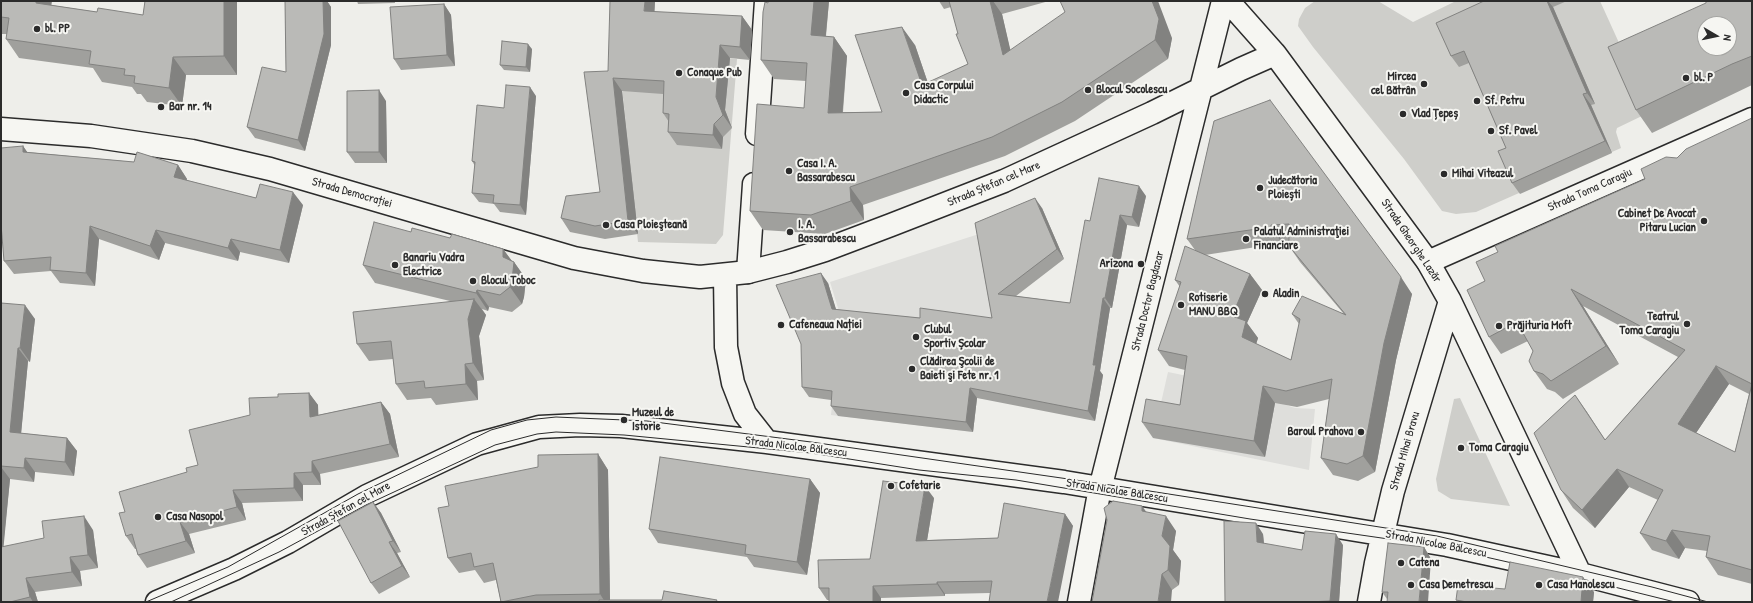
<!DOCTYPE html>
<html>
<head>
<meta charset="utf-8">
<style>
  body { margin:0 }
  #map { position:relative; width:1753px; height:603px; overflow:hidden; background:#eeeeea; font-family:"Patrick Hand",sans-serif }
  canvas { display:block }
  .frame { position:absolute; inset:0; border:2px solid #2b2b2b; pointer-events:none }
  .north { position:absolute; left:1697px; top:16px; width:40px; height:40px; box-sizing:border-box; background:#f6f6f2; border:1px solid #a5a5a2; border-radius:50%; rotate:99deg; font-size:11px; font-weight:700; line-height:16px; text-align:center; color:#2b2b2b }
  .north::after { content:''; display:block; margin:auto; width:14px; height:18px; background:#2b2b2b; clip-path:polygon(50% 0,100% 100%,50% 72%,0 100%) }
</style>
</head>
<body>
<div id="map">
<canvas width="1753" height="603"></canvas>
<div class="frame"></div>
<div class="north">N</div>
</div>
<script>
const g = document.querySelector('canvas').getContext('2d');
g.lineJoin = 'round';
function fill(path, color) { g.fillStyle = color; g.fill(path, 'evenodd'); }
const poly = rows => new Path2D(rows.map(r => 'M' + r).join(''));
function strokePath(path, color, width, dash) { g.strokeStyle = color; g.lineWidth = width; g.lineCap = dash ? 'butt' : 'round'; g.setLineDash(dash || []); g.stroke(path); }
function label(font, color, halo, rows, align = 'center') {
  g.font = font + ' "Patrick Hand",sans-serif'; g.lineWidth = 4; g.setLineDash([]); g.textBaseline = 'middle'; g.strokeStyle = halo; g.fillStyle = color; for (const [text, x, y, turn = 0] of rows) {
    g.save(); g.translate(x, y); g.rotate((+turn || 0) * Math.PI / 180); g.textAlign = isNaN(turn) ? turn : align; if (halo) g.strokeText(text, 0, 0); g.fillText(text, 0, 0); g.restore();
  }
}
const built = poly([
  [982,233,995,305,984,399,977,398,973,432,831,415,842,321,830,282],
  [1168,372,1221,383,1295,408,1315,409,1309,470,1153,438]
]);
const green = poly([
  [1315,1,1378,1,1413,22,1456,1,1600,1,1630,67,1644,115,1617,128,1616,132,1621,148,1476,212,1456,214,1442,211,1404,159,1313,47,1298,26,1299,19,1305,8],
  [618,49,737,59,723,235,716,244,638,242],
  [1460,398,1510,506,1451,499,1438,491,1436,479,1454,399]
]);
const street = poly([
  [757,134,766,1],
  [1428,262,1752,119],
  [748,272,754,184]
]);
const secondary = poly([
  [1228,1,1275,54,1428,262,1450,301,1580,574],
  [1,129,91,136,192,151,270,169,574,258,643,271,700,277,748,272,787,262,825,250,891,225,1004,181,1152,113,1241,69,1275,54],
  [725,275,726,347,733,383,745,414,767,442],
  [157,602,234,569,288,542,367,496,477,444,539,427,580,425,621,426,767,442,1064,482,1447,545,1580,574,1688,602],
  [1079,602,1099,493,1223,1],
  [1369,602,1376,563,1393,491,1450,301]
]);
const tram = poly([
  [1574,577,1675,602],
  [146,602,228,567,358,494,491,430,527,420,556,417,647,421,811,442,1124,487,1437,536,1652,587,1708,602],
  [171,602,279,552,366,505,495,445,537,434,556,432,624,435,811,453,919,470,1016,480,1250,519,1437,546,1521,565]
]);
const wall = poly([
  [1,1,51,5,97,12,143,15,145,1,237,1,237,75,186,75,182,106,147,102,141,94,137,94,132,87,102,82,93,68,19,58,6,39,7,34,1,34],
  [285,1,327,1,331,7,331,45,305,151,255,138,247,127,286,72],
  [357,1,395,1,395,3,358,4],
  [655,1,654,12,742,16,752,30,750,60,730,58,725,110,732,128,723,137,722,149,677,145,668,132,669,122,663,113,663,94,622,91,638,234,605,239,570,232,561,218,600,192,608,71],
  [829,1,826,36,834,37,847,56,843,112,882,112,915,45,928,83,968,64,958,34,951,7,944,9,939,1,1049,1,1002,14,1010,50,1172,38,1168,59,1075,121,1005,156,863,205,864,220,825,234,763,230,750,211,804,108,806,81,774,79,761,60,768,3],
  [1484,1,1567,1,1553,7,1595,104,1591,105,1612,153,1520,194,1512,183,1506,148,1469,63,1459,67,1451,56],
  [1752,1,1752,85,1652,133,1636,110],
  [444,4,451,15,455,66,401,70,394,59],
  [532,49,530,72,504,70,500,65],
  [536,96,526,215,500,212,494,204,479,202,472,193,475,166,472,161,504,108],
  [386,101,387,163,355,163,347,152],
  [1752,118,1752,584,1718,575,1706,557,1707,551,1685,548,1679,559,1652,550,1640,533,1658,500,1629,487,1595,528,1573,508,1561,490,1575,395,1605,440,1678,357,1583,306,1619,364,1563,399,1555,392,1547,389,1534,371,1533,351,1528,341,1501,354,1489,337,1485,281,1498,252,1645,179,1677,158],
  [1729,384,1749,394,1735,452,1696,433],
  [1214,121,1412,294,1396,360,1375,472,1358,481,1333,475,1321,458,1329,399,1297,407,1275,403,1265,457,1153,438,1142,422,1180,405,1185,370,1169,366,1158,350,1180,287,1175,280,1195,250,1187,239],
  [1289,241,1289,246,1300,262,1343,313,1292,314,1299,324,1291,360,1256,344,1258,338,1247,323,1262,290,1250,274,1205,255,1282,243,1283,242],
  [23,146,27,152,134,162,178,165,187,179,186,180,256,198,303,205,289,263,240,252,238,261,165,243,159,260,99,239,95,286,60,283,51,271,14,274,4,261],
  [1146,196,1139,227,1127,225,1112,308,1110,308,1100,371,1103,375,1095,421,977,398,973,432,838,416,831,406,831,400,809,397,802,387,828,283,836,310,920,318,992,318,975,223,1042,208,1064,259,1016,296,1070,303,1090,221],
  [450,238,503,249,512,261,514,262,526,279,524,297,522,304,512,312,489,307,488,311,482,309,486,315,479,336,484,380,477,381,478,400,436,405,431,398,407,400,396,384,393,359,369,361,357,344,450,301,375,283,363,265],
  [1,303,35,319,30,362,28,361,21,433,67,438,77,451,74,476,35,472,34,482,10,479,3,547,93,530,98,568,80,571,82,586,35,592,38,602,1,602],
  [309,393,318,405,318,415,381,402,390,414,399,457,320,474,321,485,303,485,303,501,242,503,246,520,189,534,195,553,147,568,138,555,136,549,135,549,126,536,125,512,198,465,250,415,278,397],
  [598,454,608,470,610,600,718,602,501,602,496,580,484,583,475,570,459,573,448,558,449,506,538,467],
  [810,479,820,493,807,575,754,567,747,557,658,543,649,529],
  [934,498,927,540,998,538,1065,514,1073,526,990,593,945,594,945,596,881,598,881,602,829,602,829,600,827,600,819,588,870,559],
  [373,502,381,513,401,552,397,553,410,577,379,594,371,583],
  [1146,512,1176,531,1173,550,1181,561,1179,585,1172,590,1092,602],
  [1263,534,1264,544,1302,550,1343,545,1339,602,1225,602],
  [1424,547,1431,559,1387,599,1382,592],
  [1505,589,1594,592,1593,602,1457,602,1456,600]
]);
const shadedWall = poly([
  [36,1,52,1,49,21,36,3],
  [224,1,237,1,237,75,224,56],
  [323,1,327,1,331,7,331,45,305,151,298,140],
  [645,1,655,1,654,24,644,11],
  [814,1,829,1,824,54,811,35],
  [990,1,993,1,1002,14,1016,74,1003,55],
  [1152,1,1158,1,1172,38,1168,59,1155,40],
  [1547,1,1548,1,1553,7,1595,104,1587,93],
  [444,4,451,15,455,66,447,55],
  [742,16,752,30,750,60,740,47],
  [902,27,915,45,935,104,922,85],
  [834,37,847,56,841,131,828,113],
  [528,44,532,49,530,72,526,67],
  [720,45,730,58,725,110,732,128,723,115,716,97],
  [173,57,186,75,182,106,169,88],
  [613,78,622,91,638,234,628,221],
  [530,87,536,96,526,215,520,205],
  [379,90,386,101,387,163,379,152],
  [1583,94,1591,105,1612,153,1605,141],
  [714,124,723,137,722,149,713,135],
  [23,146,32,159,23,152],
  [178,165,187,179,183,190,174,177],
  [1139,186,1146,196,1139,227,1132,217],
  [850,187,863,205,864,220,851,201],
  [293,192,303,205,289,263,280,250],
  [1035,198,1042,208,1064,259,1057,249],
  [1120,215,1127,225,1112,308,1105,298],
  [1271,225,1283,242,1282,243,1271,227],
  [90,226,99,239,95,286,86,273],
  [156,230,165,243,159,260,150,246],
  [231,239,240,252,238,261,228,248],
  [503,249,514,264,514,262,526,279,524,297,522,304,510,287,503,257],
  [821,273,828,283,839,319,832,309],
  [1250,274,1262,290,1247,323,1258,338,1253,354,1242,337,1232,316],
  [1401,277,1412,294,1396,360,1375,472,1363,456,1384,343],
  [1571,289,1583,306,1619,364,1606,346],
  [477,290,489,307,488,311,476,293],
  [1103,298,1110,308,1100,371,1103,375,1095,421,1088,411,1093,365],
  [474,299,486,315,479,336,484,380,473,363,468,319],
  [25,305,35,319,30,362,20,348],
  [18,348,28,361,20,445,10,432],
  [465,364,477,381,478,400,466,384],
  [1716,366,1729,384,1690,442,1678,424],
  [1263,386,1275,403,1265,457,1254,441],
  [970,388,977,398,973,432,966,422],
  [309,393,318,405,319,430,310,417],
  [1575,395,1587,412,1617,458],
  [381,402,390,414,399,457,390,444],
  [67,438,77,451,74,476,65,462],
  [598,454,608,470,610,602,605,602,600,594],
  [25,458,35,472,34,482,24,468],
  [312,461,320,474,321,485,312,472],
  [1,467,10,479,2,563,1,562],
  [1617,469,1629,487,1595,528,1582,510],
  [294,473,303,485,303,501,294,488],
  [810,479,820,493,807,575,797,562],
  [925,486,934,498,925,553,916,541],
  [233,490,242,503,246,520,237,507],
  [373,502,381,513,401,552,393,541],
  [1142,506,1153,521,1142,511],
  [1065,514,1073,526,1058,602,1047,602],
  [84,516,93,530,98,568,88,555],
  [1166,516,1176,531,1173,550,1181,561,1179,585,1168,570,1162,536],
  [180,522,189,534,195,553,186,541],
  [1256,523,1263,534,1265,554,1257,542],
  [1672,530,1685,548,1679,559,1666,541],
  [1336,534,1343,545,1339,602,1331,602,1330,601],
  [389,542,397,553,410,577,402,566],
  [1424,547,1431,559,1428,602,1419,602],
  [70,557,80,571,82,586,72,572],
  [1162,574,1172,590,1171,602,1158,602],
  [1583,577,1594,592,1593,602,1581,602],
  [26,578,35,592,38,602,33,602,30,597],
  [937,582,945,594,945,596,937,584],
  [873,586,881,598,881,602,873,602]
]);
const building = poly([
  [1,1,36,1,36,3,97,12,98,8,143,15,145,1,224,1,224,56,173,57,169,88,134,83,135,76,124,75,125,69,89,64,91,51,6,39,9,18,1,17,1,1],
  [285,1,323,1,324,34,298,140,247,127,262,67,286,72,285,1],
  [610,1,645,1,644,11,742,16,740,47,720,45,716,97,723,115,714,124,713,135,668,132,669,114,663,113,664,81,613,78,628,221,595,226,561,218,566,196,600,192,584,72,608,71,610,1],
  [768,1,814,1,811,35,834,37,828,113,882,112,855,35,902,27,922,85,968,64,956,34,958,34,949,1,990,1,1003,55,1065,12,1060,1,1152,1,1159,19,1155,40,1062,102,992,137,850,187,851,201,811,215,750,211,757,104,804,108,807,63,761,60,763,12,765,2,768,3,768,1],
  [1484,1,1547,1,1587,93,1583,94,1605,141,1512,183,1498,151,1506,148,1464,51,1451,56,1436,23,1484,1],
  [1706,1,1752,1,1752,56,1732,64,1636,110,1608,47,1706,3,1706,1],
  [1705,24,1729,24,1729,48,1705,48,1705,24],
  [444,4,447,55,394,59,390,7,444,4],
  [502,41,528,44,526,67,500,65,502,41],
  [506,85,530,87,520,205,493,203,494,195,472,193,475,162,472,161,477,105,504,108,506,85],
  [379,90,379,152,347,152,347,91,379,90],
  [1270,100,1401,277,1384,343,1363,456,1347,464,1321,458,1332,379,1286,391,1263,386,1254,441,1142,422,1146,399,1180,405,1187,356,1158,350,1181,282,1175,280,1185,246,1250,274,1232,316,1246,321,1242,337,1291,360,1300,319,1292,314,1302,296,1346,315,1289,246,1289,224,1271,225,1271,227,1187,239,1214,121,1270,100],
  [1752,118,1752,570,1706,557,1710,536,1672,530,1666,541,1640,533,1663,490,1617,469,1582,510,1561,490,1534,433,1575,395,1605,440,1685,350,1571,289,1606,346,1551,381,1543,374,1534,371,1529,361,1533,351,1517,322,1489,337,1467,290,1485,281,1476,262,1498,252,1495,246,1645,179,1641,169,1666,157,1677,158,1686,149,1752,118],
  [1716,366,1752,384,1735,452,1678,424,1716,366],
  [23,146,23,152,134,162,137,152,178,165,174,177,256,198,260,184,293,192,280,250,231,239,228,248,156,230,150,246,90,226,86,273,50,270,51,257,4,261,1,224,1,148,23,146],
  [1099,178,1139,186,1132,217,1120,215,1105,298,1103,298,1093,365,1096,365,1088,411,970,388,966,422,831,406,832,391,802,387,801,344,776,285,821,273,832,309,920,318,920,308,992,318,975,223,1035,198,1057,249,998,294,1070,303,1085,220,1090,221,1099,178],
  [374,222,411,232,412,228,450,238,452,234,503,249,503,257,514,262,512,280,510,287,500,295,477,290,476,293,363,265,374,222],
  [474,299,468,319,473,363,465,364,466,384,425,388,424,381,396,384,391,341,357,344,353,312,474,299],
  [1,303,25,305,20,348,18,348,10,432,67,438,65,462,25,458,24,468,1,466,1,303],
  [309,393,310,417,381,402,390,444,312,461,312,472,294,473,294,488,233,490,237,507,180,522,186,541,138,555,132,534,126,536,119,513,125,512,119,492,187,472,186,468,198,465,189,430,250,415,249,398,278,397,278,394,309,393],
  [598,454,600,594,536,595,501,602,493,563,474,567,471,553,448,558,438,508,449,506,445,486,538,467,538,455,598,454],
  [660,457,810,479,797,562,745,554,746,545,649,529,660,457],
  [883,481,925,486,916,541,998,538,1004,503,1065,514,1047,602,989,602,992,581,937,582,937,584,873,586,873,602,829,602,829,588,819,588,818,560,870,559,883,481],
  [1113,501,1142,506,1142,511,1166,516,1162,536,1170,546,1168,570,1162,574,1158,602,1092,602,1107,520,1104,508,1113,501],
  [373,502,393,541,389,542,402,566,371,583,338,521,373,502],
  [84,516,88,555,70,557,72,572,26,578,30,597,10,602,1,602,1,547,44,538,42,521,84,516],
  [1224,521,1256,523,1257,542,1302,550,1305,531,1336,534,1330,601,1307,602,1225,602,1224,521],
  [1388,543,1424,547,1419,602,1387,602,1388,592,1382,592,1388,543],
  [1510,562,1583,577,1581,602,1467,602,1456,600,1458,585,1505,589,1510,562],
  [664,591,717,600,716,602,599,602,599,600,662,600,664,591]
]);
const markers = [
  [37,29,4,"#2b2b2b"],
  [679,73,4,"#2b2b2b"],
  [1686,78,4,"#2b2b2b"],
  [1424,84,4,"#2b2b2b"],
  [1088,90,4,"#2b2b2b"],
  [906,93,4,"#2b2b2b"],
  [1477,101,4,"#2b2b2b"],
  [161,107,4,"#2b2b2b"],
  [1403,114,4,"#2b2b2b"],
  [1491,131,4,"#2b2b2b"],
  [789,171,4,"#2b2b2b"],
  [1444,174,4,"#2b2b2b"],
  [1260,188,4,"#2b2b2b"],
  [1704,221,4,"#2b2b2b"],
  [606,225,4,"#2b2b2b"],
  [790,232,4,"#2b2b2b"],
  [1246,239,4,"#2b2b2b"],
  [1141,264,4,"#2b2b2b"],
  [395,265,4,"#2b2b2b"],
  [473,281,4,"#2b2b2b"],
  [1265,294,4,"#2b2b2b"],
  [1181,305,4,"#2b2b2b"],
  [1687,324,4,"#2b2b2b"],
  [781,325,4,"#2b2b2b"],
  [1499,326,4,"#2b2b2b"],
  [916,337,4,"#2b2b2b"],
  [912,369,4,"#2b2b2b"],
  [624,420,4,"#2b2b2b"],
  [1361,432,4,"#2b2b2b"],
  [1461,448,4,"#2b2b2b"],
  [891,486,4,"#2b2b2b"],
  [158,517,4,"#2b2b2b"],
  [1401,563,4,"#2b2b2b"],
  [1411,585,4,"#2b2b2b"],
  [1539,585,4,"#2b2b2b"]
];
const poiNames = [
  ["bl. PP",45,29],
  ["Conaque Pub",687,73],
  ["Mircea",1416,77,"right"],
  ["cel Bătrân",1416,91,"right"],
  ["bl. P",1694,78],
  ["Casa Corpului",914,86],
  ["Didactic",914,100],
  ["Blocul Socolescu",1096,90],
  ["Sf. Petru",1485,101],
  ["Bar nr. 14",169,107],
  ["Vlad Țepeș",1411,114],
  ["Sf. Pavel",1499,131],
  ["Casa I. A.",797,164],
  ["Bassarabescu",797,178],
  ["Mihai Viteazul",1452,174],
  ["Judecătoria",1268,181],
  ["Ploiești",1268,195],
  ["Cabinet De Avocat",1696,214,"right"],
  ["Pitaru Lucian",1696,228,"right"],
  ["Casa Ploieşteană",614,225],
  ["I. A.",798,225],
  ["Bassarabescu",798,239],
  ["Palatul Administraţiei",1254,232],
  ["Financiare",1254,246],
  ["Banariu Vadra",403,258],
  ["Electrice",403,272],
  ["Arizona",1133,264,"right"],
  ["Blocul Toboc",481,281],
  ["Aladin",1273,294],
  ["Rotiserie",1189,298],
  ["MANU BBQ",1189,312],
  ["Teatrul",1679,317,"right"],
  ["Toma Caragiu",1679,331,"right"],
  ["Cafeneaua Nației",789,325],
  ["Prăjituria Moft",1507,326],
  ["Clubul",924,330],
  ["Sportiv Școlar",924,344],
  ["Clădirea Şcolii de",920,362],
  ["Baieti şi Fete nr. 1",920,376],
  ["Muzeul de",632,413],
  ["Istorie",632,427],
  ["Baroul Prahova",1353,432,"right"],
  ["Toma Caragiu",1469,448],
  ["Cofetarie",899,486],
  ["Casa Nasopol",166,517],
  ["Catena",1409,563],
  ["Casa Demetrescu",1419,585],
  ["Casa Manolescu",1547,585]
];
const streetNames = [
  ["Strada Ștefan cel Mare",994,184,-23],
  ["Strada Toma Caragiu",1590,190,-24],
  ["Strada Democrației",352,193,16],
  ["Strada Gheorghe Lazăr",1411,241,56],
  ["Strada Doctor Bagdazar",1148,301,-76],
  ["Strada Nicolae Bălcescu",796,447,7],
  ["Strada Mihai Bravu",1405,451,-74],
  ["Strada Nicolae Bălcescu",1117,491,9],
  ["Strada Ștefan cel Mare",346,509,-29],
  ["Strada Nicolae Bălcescu",1436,544,11]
];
fill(built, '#dededb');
fill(green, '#cececa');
strokePath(street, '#2b2b2b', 25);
strokePath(secondary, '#2b2b2b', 25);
strokePath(street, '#f6f6f2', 22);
strokePath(secondary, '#f6f6f2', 22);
strokePath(tram, '#2b2b2b', 1);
fill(wall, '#a0a09d');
fill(shadedWall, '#828280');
fill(building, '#babab7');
strokePath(building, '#828280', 1);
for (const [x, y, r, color] of markers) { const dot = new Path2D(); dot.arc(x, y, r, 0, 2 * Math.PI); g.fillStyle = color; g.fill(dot); strokePath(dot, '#f6f6f2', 1.5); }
label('bold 12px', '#2b2b2b', '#f6f6f2', poiNames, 'left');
label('12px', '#2b2b2b', '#f6f6f2', streetNames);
</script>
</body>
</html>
